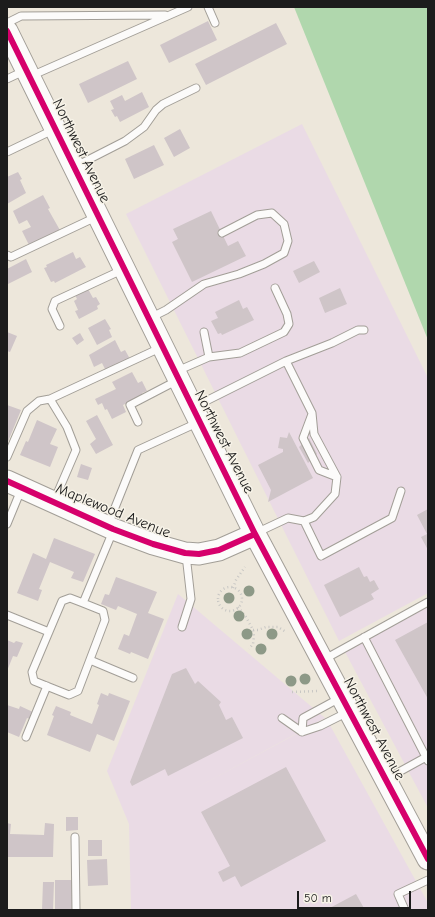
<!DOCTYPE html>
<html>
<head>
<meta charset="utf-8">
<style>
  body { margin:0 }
  #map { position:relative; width:435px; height:917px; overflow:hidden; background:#ede7db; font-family:"Comic Neue",sans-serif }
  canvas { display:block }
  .frame { position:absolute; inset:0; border:8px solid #1c1c1c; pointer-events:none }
  .scale { position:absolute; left:297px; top:891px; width:114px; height:18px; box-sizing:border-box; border:2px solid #1c1c1c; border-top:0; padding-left:5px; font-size:12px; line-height:14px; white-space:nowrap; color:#1c1c1c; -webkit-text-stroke:3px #f7f3e8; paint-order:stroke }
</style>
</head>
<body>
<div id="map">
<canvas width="435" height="917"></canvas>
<div class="frame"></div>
<div class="scale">50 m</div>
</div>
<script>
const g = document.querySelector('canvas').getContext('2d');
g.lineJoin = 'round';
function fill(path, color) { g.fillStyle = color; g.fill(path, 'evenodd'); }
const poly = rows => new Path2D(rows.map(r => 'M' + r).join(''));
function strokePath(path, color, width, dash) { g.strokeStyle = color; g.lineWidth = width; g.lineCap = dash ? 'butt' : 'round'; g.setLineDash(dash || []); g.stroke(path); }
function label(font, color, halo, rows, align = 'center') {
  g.font = font + ' "Comic Neue",sans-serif'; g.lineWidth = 3; g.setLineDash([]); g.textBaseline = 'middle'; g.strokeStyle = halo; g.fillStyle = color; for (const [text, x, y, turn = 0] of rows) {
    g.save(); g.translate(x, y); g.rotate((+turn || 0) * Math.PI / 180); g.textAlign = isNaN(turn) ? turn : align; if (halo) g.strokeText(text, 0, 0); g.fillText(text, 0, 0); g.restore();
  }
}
const built = poly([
  [302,124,428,378,428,593,339,641,126,214],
  [178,594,325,718,183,795,326,718,428,903,428,910,131,910,129,824,107,771],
  [428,604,428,808,344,650]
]);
const green = poly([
  [294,7,428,7,428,340]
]);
const building = poly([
  [208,21,217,40,169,63,160,45],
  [276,23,287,44,206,85,195,64],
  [128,61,137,79,88,103,79,84],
  [142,92,149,107,120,122,117,116,115,117,111,110,114,109,110,101,122,95,125,101],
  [180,129,190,148,174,157,164,138],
  [154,145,164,165,134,179,125,159],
  [18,172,22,179,20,180,26,193,7,204,7,177],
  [43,195,50,208,48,209,61,232,30,247,22,231,31,227,27,220,19,224,13,211],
  [211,211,228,246,238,241,246,256,192,282,172,242,178,239,173,229],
  [73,252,76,259,80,257,86,267,55,283,54,281,51,282,44,268,47,267,46,265],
  [26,259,32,272,8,284,7,269],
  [314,261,320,272,299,283,293,271],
  [340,288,347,304,325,313,319,298],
  [88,289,93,298,96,297,100,304,97,306,98,309,79,319,75,311,78,310,74,301,77,299,75,295],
  [239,300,243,309,247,307,254,320,222,335,221,333,218,334,211,321,218,318,215,312],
  [105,319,111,329,109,330,112,337,97,345,88,328],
  [7,332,17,336,10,352,7,351],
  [80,333,84,340,77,345,72,338],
  [115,340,121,352,125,350,130,359,106,371,102,363,94,367,89,355],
  [132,372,138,383,142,381,147,391,142,393,143,395,123,405,126,412,112,419,107,409,105,410,102,403,98,405,95,399,116,389,112,382],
  [7,405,21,410,7,444],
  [97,415,113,445,96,454,90,444,96,439,86,421],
  [37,420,57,429,50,444,58,447,50,467,20,455,26,441,28,442],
  [289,432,313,478,268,502,271,490,258,465,283,452,283,449,278,448,280,437,287,438],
  [309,438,317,454,308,463,299,447],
  [81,464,92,468,88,480,77,477],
  [428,509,428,550,421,537,427,534,417,515],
  [54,538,95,554,83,582,71,578,74,572,50,562,39,589,42,590,38,601,17,593,33,553,46,559],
  [359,567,364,577,367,576,370,582,374,580,379,589,371,594,374,599,340,617,324,585],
  [116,577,157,592,148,613,164,619,148,659,131,652,130,654,118,649,124,634,129,636,137,614,118,606,116,610,101,604,105,594,109,595],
  [428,622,428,699,395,640],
  [7,640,14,643,16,641,23,643,17,657,13,656,7,671],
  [186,668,195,684,198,681,221,702,219,705,226,720,232,717,243,738,168,776,165,769,132,786,130,782,172,674],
  [101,693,108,696,109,693,130,701,114,741,97,734,90,752,47,735,54,716,52,715,56,706,71,712,70,715,92,724,99,705,97,704],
  [7,705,19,709,20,706,33,712,30,719,27,718,19,737,7,732],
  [286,767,326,841,241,887,235,876,223,882,218,872,230,866,201,812],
  [66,817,78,817,78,830,66,831],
  [7,823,11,824,10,834,44,835,45,823,54,824,53,857,7,857],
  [88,840,102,840,102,856,88,856],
  [107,859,108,885,88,886,87,860],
  [55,880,73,880,72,910,55,910],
  [43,882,54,882,53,910,42,910],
  [356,894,365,910,326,910]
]);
const path = poly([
  '218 599a12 12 0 1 1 24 0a12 12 0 1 1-24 0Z',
  [233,588,236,580,245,567],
  [238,607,246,617,253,630,254,636,253,644,249,649],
  [253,630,258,630,266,627,278,627,286,632],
  [292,692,318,691]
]);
const lane = poly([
  [208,7,215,23],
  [7,23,21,16,165,15],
  [31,76,188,7],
  [7,79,24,71],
  [7,152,53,130],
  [76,166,125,141,144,127,156,110,163,104,196,88],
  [7,255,11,257,96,217],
  [150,318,166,310,204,284,239,274,264,264,284,253,288,241,284,224,272,213,257,215,222,233],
  [60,326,52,309,55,301,122,270],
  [204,332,209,357],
  [177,371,209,357,240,353,284,332,289,324,287,314,275,288],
  [50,399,160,348],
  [194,407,286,361,332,343,358,330,364,330],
  [312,414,303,438,319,470,337,477],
  [138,422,130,405,178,380],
  [7,457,27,411,39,401,50,399,67,427,76,450,54,501],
  [304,521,321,556,392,518,401,491],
  [7,524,21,490],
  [108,525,138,450,197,423],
  [256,533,288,518,304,521,314,517,335,494,337,477,314,434,312,413,286,361],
  [83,603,103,611,105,620,78,691,69,695,34,681,32,672,62,601,70,598,83,603,113,531],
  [7,615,49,632],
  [182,627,191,599,186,555],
  [364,637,428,761],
  [90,660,133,678],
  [323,660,428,602],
  [282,718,302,732],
  [302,732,303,718,340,698],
  [302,732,320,726,348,712],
  [26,737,47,686],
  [388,778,428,756],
  [75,837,76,910],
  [405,910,398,894,428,880]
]);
const secondary = poly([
  [7,31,255,534,428,859],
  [7,481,113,529,153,544,185,553,199,554,219,550,255,534]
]);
const cycleway = poly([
  [7,31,255,534,428,859],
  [7,481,113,529,153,544,185,553,199,554,219,550,255,534]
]);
const trees = [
  [249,591],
  [229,598],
  [239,616],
  [247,634],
  [272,634],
  [261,649],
  [305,679],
  [291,681]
];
const streetNames = [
  ["Northwest Avenue",81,151,64],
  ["Northwest Avenue",224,442,63],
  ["Maplewood Avenue",113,511,22],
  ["Northwest Avenue",374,729,62]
];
fill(built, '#eadbe5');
fill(green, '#b0d7ad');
fill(building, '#cfc5c8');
strokePath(lane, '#a29e97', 9);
strokePath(secondary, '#a29e97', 23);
strokePath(path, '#c8c7c4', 2.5, [1, 3]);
strokePath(lane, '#fcfbfa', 7);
strokePath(secondary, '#fcfbfa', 21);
strokePath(cycleway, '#d6006c', 6);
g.fillStyle = '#8d9987';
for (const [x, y] of trees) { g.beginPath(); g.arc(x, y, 5.5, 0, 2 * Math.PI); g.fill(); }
label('15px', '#1c1c1c', '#f7f3e8', streetNames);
</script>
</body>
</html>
